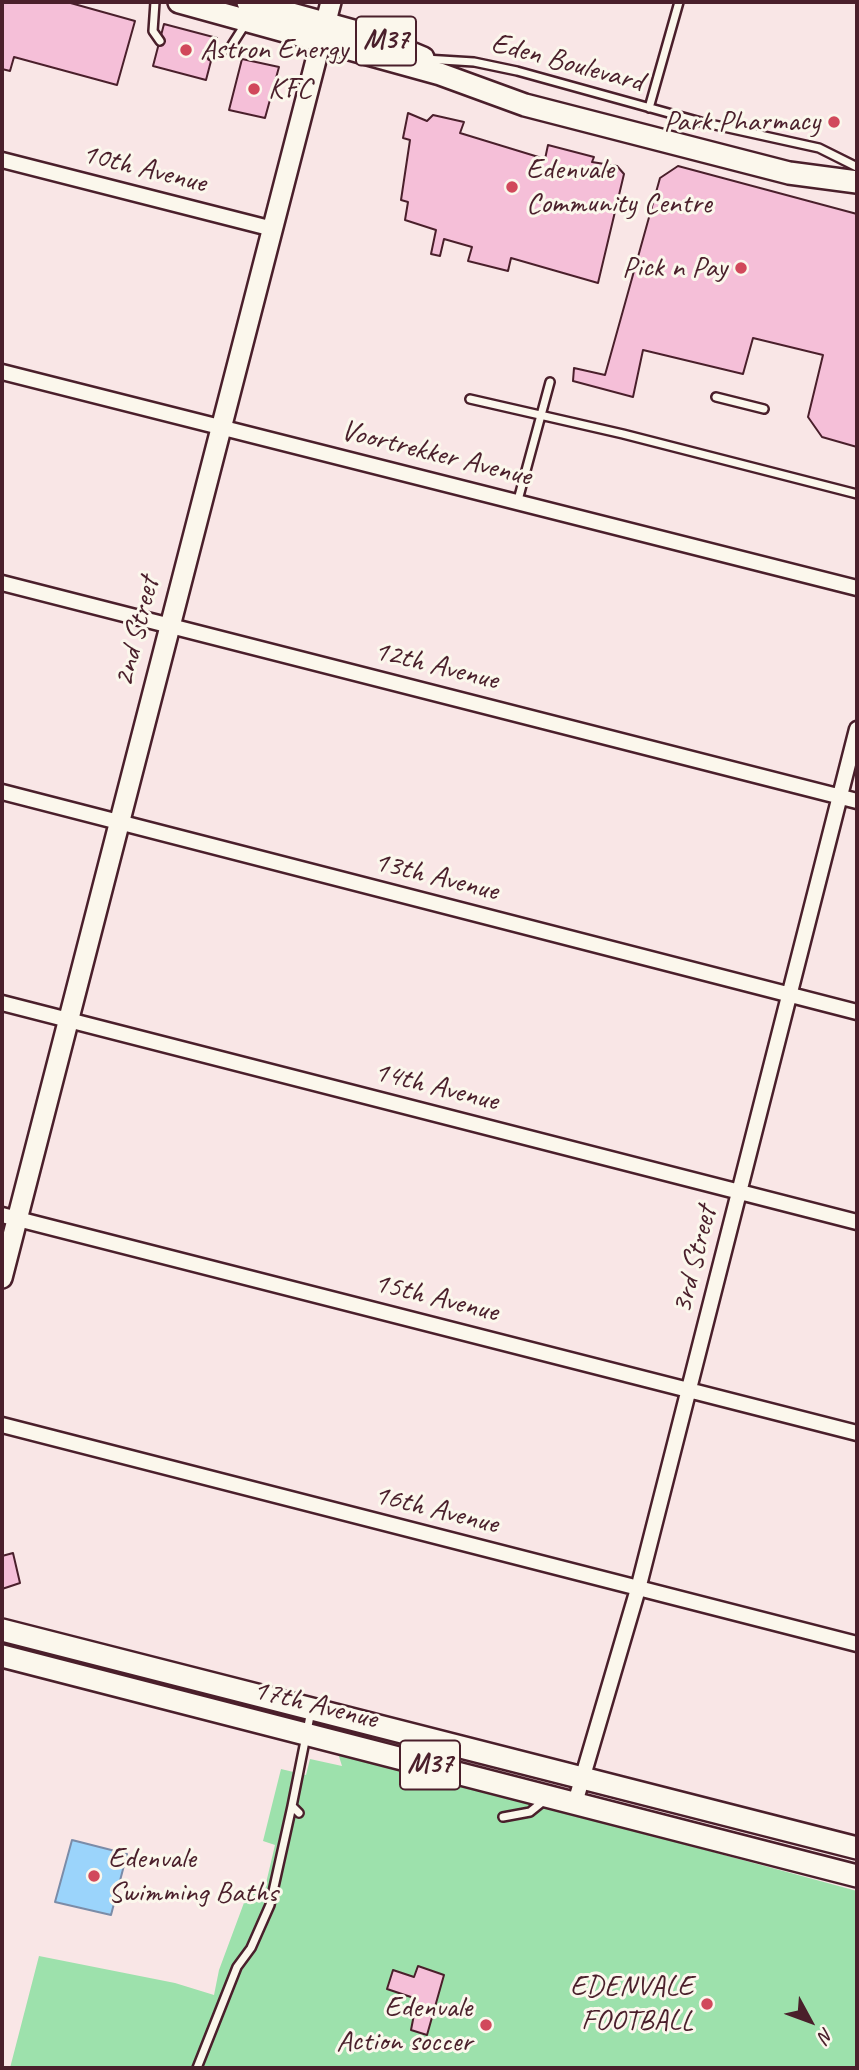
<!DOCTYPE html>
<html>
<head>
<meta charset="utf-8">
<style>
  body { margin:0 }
  #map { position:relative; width:859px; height:2070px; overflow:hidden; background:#f9e6e6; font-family:Caveat,sans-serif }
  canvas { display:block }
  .frame { position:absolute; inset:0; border:4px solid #4a1f2b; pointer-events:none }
  .north { position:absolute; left:775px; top:1986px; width:70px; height:70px; -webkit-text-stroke:5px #fbf7ec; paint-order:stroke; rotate:131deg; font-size:19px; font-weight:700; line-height:28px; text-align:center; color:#4a1f2b }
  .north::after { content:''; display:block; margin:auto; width:24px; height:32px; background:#4a1f2b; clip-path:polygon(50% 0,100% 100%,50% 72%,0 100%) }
</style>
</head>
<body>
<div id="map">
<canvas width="859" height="2070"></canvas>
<div class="frame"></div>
<div class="north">N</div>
</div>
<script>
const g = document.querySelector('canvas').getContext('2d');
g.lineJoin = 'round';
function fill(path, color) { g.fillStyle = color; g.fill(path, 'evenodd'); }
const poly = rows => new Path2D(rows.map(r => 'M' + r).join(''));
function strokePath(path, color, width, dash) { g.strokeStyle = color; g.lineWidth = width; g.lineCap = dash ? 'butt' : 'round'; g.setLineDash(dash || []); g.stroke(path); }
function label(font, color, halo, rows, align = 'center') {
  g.font = font + ' Caveat,sans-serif'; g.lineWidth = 6; g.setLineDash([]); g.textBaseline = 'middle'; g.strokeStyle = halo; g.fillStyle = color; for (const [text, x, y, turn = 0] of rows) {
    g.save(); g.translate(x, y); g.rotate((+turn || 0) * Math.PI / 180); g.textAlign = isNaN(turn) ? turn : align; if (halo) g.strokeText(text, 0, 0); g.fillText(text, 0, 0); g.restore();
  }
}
const green = poly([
  [337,1750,857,1891,857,2068,10,2068,39,1956,175,1983,214,1995,219,1970,248,1892,263,1896,275,1845,263,1841,281,1769,306,1775,310,1759,342,1766]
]);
const water = poly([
  [72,1840,127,1854,111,1915,55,1902,72,1840]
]);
const building = poly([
  [2,2,67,2,135,21,117,85,14,57,10,71,2,69,2,2],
  [164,24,217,38,206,80,153,66,164,24],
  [242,59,279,67,265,118,229,110,242,59],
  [408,113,427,121,433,115,464,122,460,133,545,159,548,145,594,157,592,162,617,166,624,174,598,283,511,258,508,271,468,261,472,247,444,239,440,256,431,254,436,230,405,220,408,202,401,200,410,140,403,138,408,113],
  [678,166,857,214,857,447,822,437,808,417,823,355,753,338,743,374,643,350,633,397,573,381,574,368,605,375,660,178,678,166],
  [13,1553,20,1583,2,1589,2,1556,13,1553],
  [418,1966,444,1975,427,2035,411,2030,417,1999,387,1989,393,1970,414,1977,418,1966]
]);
const lane = poly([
  [155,2,153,31,160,41],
  [212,56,230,48,246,23],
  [425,59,474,62,517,71,701,122,819,148,857,167],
  [649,108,679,2],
  [716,397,764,409],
  [470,399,623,434,857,494],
  [518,500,550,382],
  [299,1813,292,1806,311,1711],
  [503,1817,530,1812,546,1799],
  [197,2068,237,1967,251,1948,270,1905,292,1806]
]);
const street = poly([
  [2,160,273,229],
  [2,372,857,588],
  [2,583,857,801],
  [2,792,857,1012],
  [2,1003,857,1222],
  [2,1215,857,1433],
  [2,1425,857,1644],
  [575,1803,638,1589,857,729]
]);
const secondary = poly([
  [2,1278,331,2]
]);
const primary = poly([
  [179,2,440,74,525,105,789,173,857,182],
  [248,2,368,35,423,58],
  [2,1630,857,1848],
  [2,1656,857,1876]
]);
const markers = [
  [186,50,7,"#d1495b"],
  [254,89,7,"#d1495b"],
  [834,122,7,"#d1495b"],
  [512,187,7,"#d1495b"],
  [741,268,7,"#d1495b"],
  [94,1876,7,"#d1495b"],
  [707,2004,7,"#d1495b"],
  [486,2025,7,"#d1495b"]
];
const shields = [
  [386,41,60],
  [430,1765,60]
];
const shieldNames = [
  ["M37",386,41],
  ["M37",430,1765]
];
const poiNames = [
  ["Astron Energy",200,50],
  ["KFC",268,89],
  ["Park Pharmacy",820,122,"right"],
  ["Edenvale",526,170],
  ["Community Centre",526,204],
  ["Pick n Pay",727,268,"right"],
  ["Edenvale",108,1859],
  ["Swimming Baths",108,1893],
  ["EDENVALE",693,1987,"right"],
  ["FOOTBALL",693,2021,"right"],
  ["Edenvale",472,2008,"right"],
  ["Action soccer",472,2042,"right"]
];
const streetNames = [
  ["Eden Boulevard",567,63,15],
  ["10th Avenue",144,169,14],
  ["Voortrekker Avenue",436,454,14],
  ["2nd Street",137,632,-76],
  ["12th Avenue",436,666,14],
  ["13th Avenue",436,877,14],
  ["14th Avenue",436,1087,14],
  ["3rd Street",695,1260,-76],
  ["15th Avenue",436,1298,14],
  ["16th Avenue",436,1510,14],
  ["17th Avenue",315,1705,14]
];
fill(green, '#9de1ac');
fill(water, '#9bd4fb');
strokePath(water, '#7b8ca8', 2);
fill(building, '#f5bfd8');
strokePath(building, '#4a1f2b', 2);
strokePath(lane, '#4a1f2b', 12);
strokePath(street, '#4a1f2b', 19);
strokePath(secondary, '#4a1f2b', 24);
strokePath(primary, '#4a1f2b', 26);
strokePath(lane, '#fbf7ec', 7);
strokePath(street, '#fbf7ec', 14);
strokePath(secondary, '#fbf7ec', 19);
strokePath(primary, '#fbf7ec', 21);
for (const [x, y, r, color] of markers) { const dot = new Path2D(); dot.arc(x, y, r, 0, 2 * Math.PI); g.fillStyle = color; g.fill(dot); strokePath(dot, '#fbf7ec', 2.5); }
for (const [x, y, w] of shields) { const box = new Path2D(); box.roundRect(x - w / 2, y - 24.5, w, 49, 5); g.fillStyle = '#fbf7ec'; g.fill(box); strokePath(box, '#4a1f2b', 2); }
label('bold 28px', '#4a1f2b', null, shieldNames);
label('30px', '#4a1f2b', '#fbf7ec', poiNames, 'left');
label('30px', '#4a1f2b', '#fbf7ec', streetNames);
</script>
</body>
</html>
